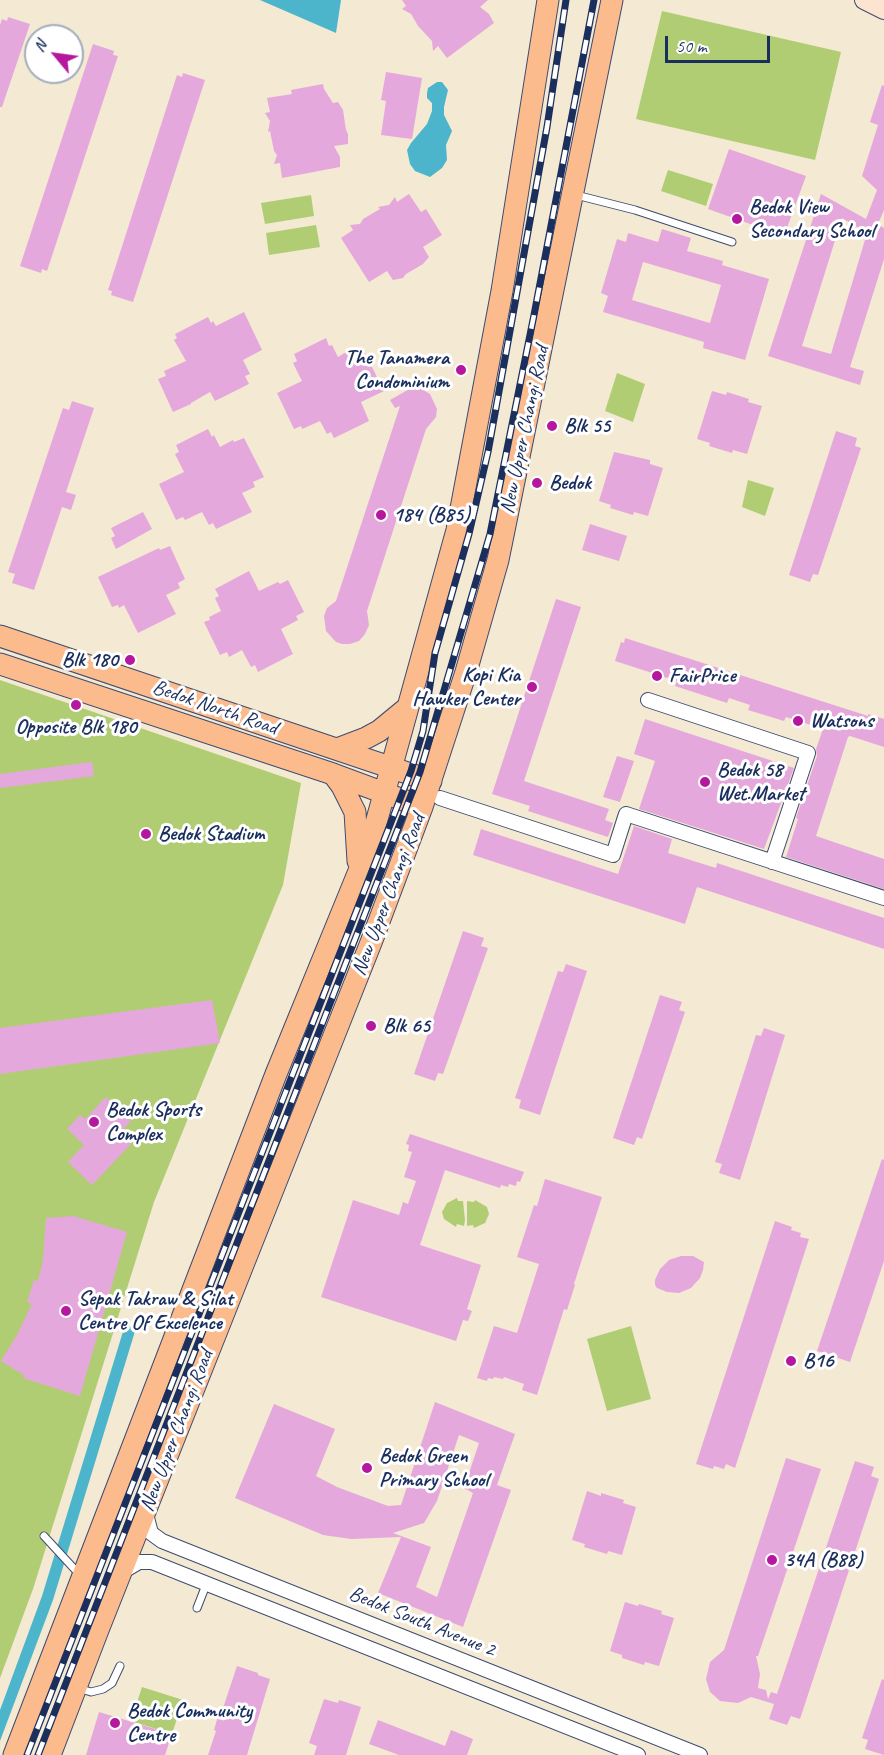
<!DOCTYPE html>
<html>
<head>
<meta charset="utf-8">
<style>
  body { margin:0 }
  #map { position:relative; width:884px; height:1755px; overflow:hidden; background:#f4e9d3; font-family:Caveat,sans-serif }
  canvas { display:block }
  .north { position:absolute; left:24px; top:24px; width:60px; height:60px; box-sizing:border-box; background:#fff; border:2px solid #a4acbf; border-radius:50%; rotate:299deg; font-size:16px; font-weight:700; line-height:24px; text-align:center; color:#1b2f5e }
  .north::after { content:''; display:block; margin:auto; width:21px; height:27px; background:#b5179e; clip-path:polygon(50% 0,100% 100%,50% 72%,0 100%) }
  .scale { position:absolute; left:665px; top:36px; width:105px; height:27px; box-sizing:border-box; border:3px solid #1b2f5e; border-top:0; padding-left:8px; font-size:18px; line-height:21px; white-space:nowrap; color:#1b2f5e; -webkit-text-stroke:4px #fff; paint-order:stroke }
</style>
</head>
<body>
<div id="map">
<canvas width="884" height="1755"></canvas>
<div class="north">N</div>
<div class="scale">50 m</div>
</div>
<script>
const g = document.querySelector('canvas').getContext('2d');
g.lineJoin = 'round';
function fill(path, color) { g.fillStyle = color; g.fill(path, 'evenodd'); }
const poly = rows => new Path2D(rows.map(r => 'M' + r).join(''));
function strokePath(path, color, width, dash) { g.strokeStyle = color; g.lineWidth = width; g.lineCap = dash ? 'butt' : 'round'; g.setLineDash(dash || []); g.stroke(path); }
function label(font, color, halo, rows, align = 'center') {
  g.font = font + ' Caveat,sans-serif'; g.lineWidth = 6; g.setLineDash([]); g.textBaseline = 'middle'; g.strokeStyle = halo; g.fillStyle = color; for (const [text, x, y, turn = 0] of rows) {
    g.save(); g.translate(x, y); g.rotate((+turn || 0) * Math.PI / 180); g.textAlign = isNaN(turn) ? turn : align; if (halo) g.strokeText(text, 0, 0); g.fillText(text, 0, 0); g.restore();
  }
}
const green = poly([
  [662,11,841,52,815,160,636,119],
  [668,170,713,184,706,206,661,191],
  [311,195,314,216,265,224,261,203],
  [316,225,320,247,269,255,266,233],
  [617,373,645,384,633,422,605,411],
  [748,480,774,488,765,516,742,507],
  [0,680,301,783,283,885,154,1202,33,1589,0,1678],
  [457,1198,458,1201,463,1201,465,1220,464,1226,457,1224,456,1227,444,1219,442,1212,447,1203],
  [475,1200,487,1207,489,1214,485,1223,474,1228,473,1225,467,1226,467,1201,474,1202],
  [631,1326,651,1399,607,1411,587,1339],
  [142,1687,183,1700,172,1734,131,1721]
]);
const water = poly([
  [260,0,341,0,336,33],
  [437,82,442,82,448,90,444,107,444,115,452,131,446,145,447,160,442,168,430,177,415,171,410,164,407,150,411,143,427,124,432,111,432,103,427,98,427,93,428,88],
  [125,1325,136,1328,53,1600,0,1741,0,1710,42,1596]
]);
const building = poly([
  [402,0,488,0,480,7,489,14,494,23,447,58,438,46,433,51,432,41,418,26,411,14,402,9,406,6],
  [8,17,30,24,2,107,0,107,0,25,2,19,7,21],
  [93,44,114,51,113,55,118,56,47,271,42,269,41,273,20,266],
  [386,72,422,78,412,139,381,135,386,101,381,100],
  [183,73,205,80,133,302,111,295,112,291,108,290,177,75,182,77],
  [323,84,324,89,333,103,338,102,343,110,346,130,348,134,348,144,334,146,340,157,340,167,282,178,280,163,274,164,277,155,274,151,270,131,268,132,270,121,265,113,270,112,267,98,292,94,291,90],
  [882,85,884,86,884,210,878,224,884,228,884,259,850,367,864,371,860,385,768,356,821,194,866,219,877,190,862,176,878,125,870,122],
  [842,218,867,233,831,354,802,346],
  [729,149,806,176,784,236,708,209],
  [409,194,421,212,426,209,442,235,423,247,429,257,423,264,406,274,403,278,393,280,387,271,369,282,341,238,353,230,350,225,360,224,363,219,380,209,378,207,389,205,395,197,397,202],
  [662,229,691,238,687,251,723,261,722,265,769,279,745,360,703,348,704,342,603,312,608,296,601,293,617,239,626,242,628,233,658,242],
  [643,262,721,285,710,323,632,300],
  [244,312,262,350,243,360,250,374,245,376,249,384,215,401,210,392,191,403,191,404,173,412,158,379,166,376,164,371,186,361,174,340,177,338,175,334,208,317,211,323,213,321,216,326],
  [326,338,329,346,332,345,338,357,351,349,352,351,362,347,384,391,361,402,369,421,334,438,331,432,327,434,320,421,302,429,301,426,294,429,277,393,302,381,293,363,297,361,294,354],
  [413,387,420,388,430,394,437,409,436,417,426,429,367,611,369,625,365,634,359,641,350,644,342,644,336,642,326,631,324,616,327,608,336,601,400,406,395,408,390,400],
  [712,391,726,395,727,392,749,399,748,402,762,406,747,454,733,450,732,453,709,446,710,443,697,439],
  [72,401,94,408,66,492,76,495,71,510,62,507,34,590,12,583,15,574,8,572,63,408,69,410],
  [208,429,212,437,214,435,220,447,233,440,234,442,244,438,264,477,253,482,255,487,242,493,252,512,216,529,213,523,209,525,202,512,185,520,183,517,176,520,159,484,184,472,175,454,179,452,176,445],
  [836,431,857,438,855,446,861,448,818,575,813,574,810,582,789,575],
  [614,452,650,460,650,464,663,468,648,516,634,512,633,515,610,508,611,505,599,501],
  [143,512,152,529,116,549,111,538,115,536,111,528],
  [590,524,627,536,619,561,582,550],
  [170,546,185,579,178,583,180,588,166,595,176,614,138,633,124,605,119,608,118,605,112,607,98,577,159,548,160,550],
  [249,571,259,591,278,582,280,584,288,580,304,612,296,616,298,620,281,629,293,654,258,672,255,665,251,667,242,650,229,657,227,652,220,655,204,622,210,620,209,617,221,611,215,598,219,596,215,589],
  [556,599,581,607,524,781,609,809,605,820,613,823,608,837,528,811,530,806,492,794],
  [625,638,868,716,868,714,884,719,884,747,850,736,848,737,816,836,884,859,884,889,786,857,798,819,796,818,817,756,816,749,823,729,786,717,784,721,748,710,750,705,729,698,727,703,675,686,677,681,615,661,621,642,624,643],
  [645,719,794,768,764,849,639,809,655,761,634,754],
  [617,756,634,761,620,802,603,797],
  [92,762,94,776,0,788,0,774],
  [634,826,672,839,668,853,716,868,717,863,884,918,884,949,697,887,685,924,473,855,481,829,618,874],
  [463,931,484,938,481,946,488,948,443,1074,438,1073,435,1081,414,1074],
  [566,964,587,971,540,1115,519,1108,521,1100,515,1098,558,971,563,972],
  [660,995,682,1002,679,1010,685,1012,642,1139,637,1137,634,1145,613,1138],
  [212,1000,220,1043,0,1074,0,1028],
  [764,1028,785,1035,740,1180,719,1173,722,1164,715,1162,756,1035,761,1036],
  [106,1097,131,1121,120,1133,131,1144,92,1185,68,1162,84,1145,67,1129,80,1115,85,1119],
  [410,1134,524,1172,520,1182,517,1181,516,1186,509,1184,508,1187,501,1185,500,1188,445,1170,420,1245,481,1265,467,1309,472,1311,468,1321,463,1320,456,1341,321,1297,353,1200,399,1215,403,1202,408,1204,416,1181,404,1177,412,1152,408,1151,409,1145,406,1144],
  [882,1159,884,1160,884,1261,850,1362,817,1351],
  [545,1179,602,1197,574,1284,575,1285,567,1310,564,1309,537,1395,522,1390,524,1384,504,1377,503,1379,494,1377,493,1379,488,1378,487,1381,477,1378,494,1326,517,1333,539,1264,517,1257,534,1205,537,1206],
  [73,1216,127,1232,80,1396,23,1378,24,1375,1,1361,17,1335,32,1304,27,1302,34,1280,38,1281,43,1260,46,1218],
  [775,1221,792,1227,791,1230,801,1233,800,1237,809,1239,735,1468,726,1464,724,1469,714,1466,713,1469,696,1464],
  [681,1256,693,1256,704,1262,703,1270,700,1278,691,1288,679,1293,667,1292,657,1288,655,1285,655,1280,660,1269,669,1260],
  [435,1402,515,1434,497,1485,511,1490,463,1627,378,1593,401,1537,351,1539,323,1535,235,1498,274,1404,335,1429,316,1476,337,1487,388,1506,401,1505],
  [459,1435,479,1443,464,1488,473,1493,437,1597,416,1587,431,1547,393,1533,424,1523,437,1501],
  [786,1458,821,1469,758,1656,756,1656,760,1674,758,1688,766,1690,768,1699,771,1692,777,1694,855,1461,874,1467,871,1476,879,1479,800,1719,791,1716,787,1725,769,1719,774,1704,751,1697,738,1703,720,1701,710,1692,706,1679,710,1662,724,1650],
  [587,1491,601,1496,601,1493,624,1500,623,1503,636,1507,622,1555,608,1551,607,1554,584,1547,585,1544,572,1540],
  [625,1602,638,1606,639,1604,662,1611,661,1614,674,1618,659,1666,645,1662,644,1665,622,1658,622,1655,610,1651],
  [237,1666,258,1673,258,1675,270,1679,247,1755,208,1755,216,1731,214,1730,219,1713,221,1714],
  [882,1679,884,1680,884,1755,865,1749,868,1740,862,1738],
  [324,1699,338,1703,339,1700,361,1707,346,1755,314,1755,317,1746,309,1743],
  [99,1712,172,1734,165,1755,86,1755],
  [378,1720,445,1746,451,1730,473,1739,467,1755,399,1755,369,1744]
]);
const lane = poly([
  [576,195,635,210,732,242],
  [44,1536,79,1574],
  [197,1608,206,1585],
  [78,1688,91,1692,103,1689,112,1683,120,1666]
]);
const street = poly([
  [648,700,808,753,772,862],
  [440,798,613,855,626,814,884,898],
  [146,1514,151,1533,162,1541,700,1755],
  [122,1572,139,1562,152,1562,638,1755]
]);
const secondary = poly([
  [864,0,884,10]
]);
const primary = poly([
  [0,636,431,781],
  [0,664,333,774,422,807],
  [337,749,366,738,379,731,407,708],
  [333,774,342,786,355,812,358,861],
  [14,1755,276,1074,359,871,376,823,457,530,502,291,548,0],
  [50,1755,98,1630,372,940,422,807,466,672,498,560,612,0]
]);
const rail = poly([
  [27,1755,411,771,423,731,435,653,469,534,488,452,547,127,566,0],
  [38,1755,420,772,490,534,534,315,594,0]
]);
const markers = [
  [737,219,6,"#b5179e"],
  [461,370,6,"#b5179e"],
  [552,426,6,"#b5179e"],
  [537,483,6,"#b5179e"],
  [381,515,6,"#b5179e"],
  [130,660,6,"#b5179e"],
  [657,676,6,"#b5179e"],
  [532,687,6,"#b5179e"],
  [76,705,6,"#b5179e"],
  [798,721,6,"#b5179e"],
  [705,782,6,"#b5179e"],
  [146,834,6,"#b5179e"],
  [371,1026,6,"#b5179e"],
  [94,1122,6,"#b5179e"],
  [66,1311,6,"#b5179e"],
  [791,1361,6,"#b5179e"],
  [367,1468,6,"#b5179e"],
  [772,1560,6,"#b5179e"],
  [115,1723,6,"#b5179e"]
];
const poiNames = [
  ["Bedok View",749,207],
  ["Secondary School",749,231],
  ["The Tanamera",449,358,"right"],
  ["Condominium",449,382,"right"],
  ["Blk 55",564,426],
  ["Bedok",549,483],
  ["184 (B85)",393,515],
  ["Blk 180",118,660,"right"],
  ["Kopi Kia",520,675,"right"],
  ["Hawker Center",520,699,"right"],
  ["FairPrice",669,676],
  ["Watsons",810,721],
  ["Opposite Blk 180",76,727,"center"],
  ["Bedok 58",717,770],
  ["Wet.Market",717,794],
  ["Bedok Stadium",158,834],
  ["Blk 65",383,1026],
  ["Bedok Sports",106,1110],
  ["Complex",106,1134],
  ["Sepak Takraw & Silat",78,1299],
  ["Centre Of Excelence",78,1323],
  ["B16",803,1361],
  ["Bedok Green",379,1456],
  ["Primary School",379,1480],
  ["34A (B88)",784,1560],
  ["Bedok Community",127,1711],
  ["Centre",127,1735]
];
const streetNames = [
  ["New Upper Changi Road",525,430,-78],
  ["Bedok North Road",215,708,19],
  ["New Upper Changi Road",389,895,-69],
  ["New Upper Changi Road",177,1431,-69],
  ["Bedok South Avenue 2",422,1622,22]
];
fill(green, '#b1cd74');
fill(water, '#4cb5cb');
fill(building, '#e5a8dc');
strokePath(lane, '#3c4b70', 9);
strokePath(street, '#3c4b70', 16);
strokePath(secondary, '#3c4b70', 20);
strokePath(primary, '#3c4b70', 23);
strokePath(lane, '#fff', 7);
strokePath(street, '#fff', 14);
strokePath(secondary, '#fde4d1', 18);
strokePath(primary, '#fbbb8d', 21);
strokePath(rail, '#1b2f5e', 7);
strokePath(rail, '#fff', 4.5, [14]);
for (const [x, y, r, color] of markers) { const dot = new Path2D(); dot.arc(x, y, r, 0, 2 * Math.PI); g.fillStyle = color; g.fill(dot); strokePath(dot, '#fff', 2); }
label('bold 21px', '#1b2f5e', '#fff', poiNames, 'left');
label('21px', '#1b2f5e', '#fff', streetNames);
</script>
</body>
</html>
